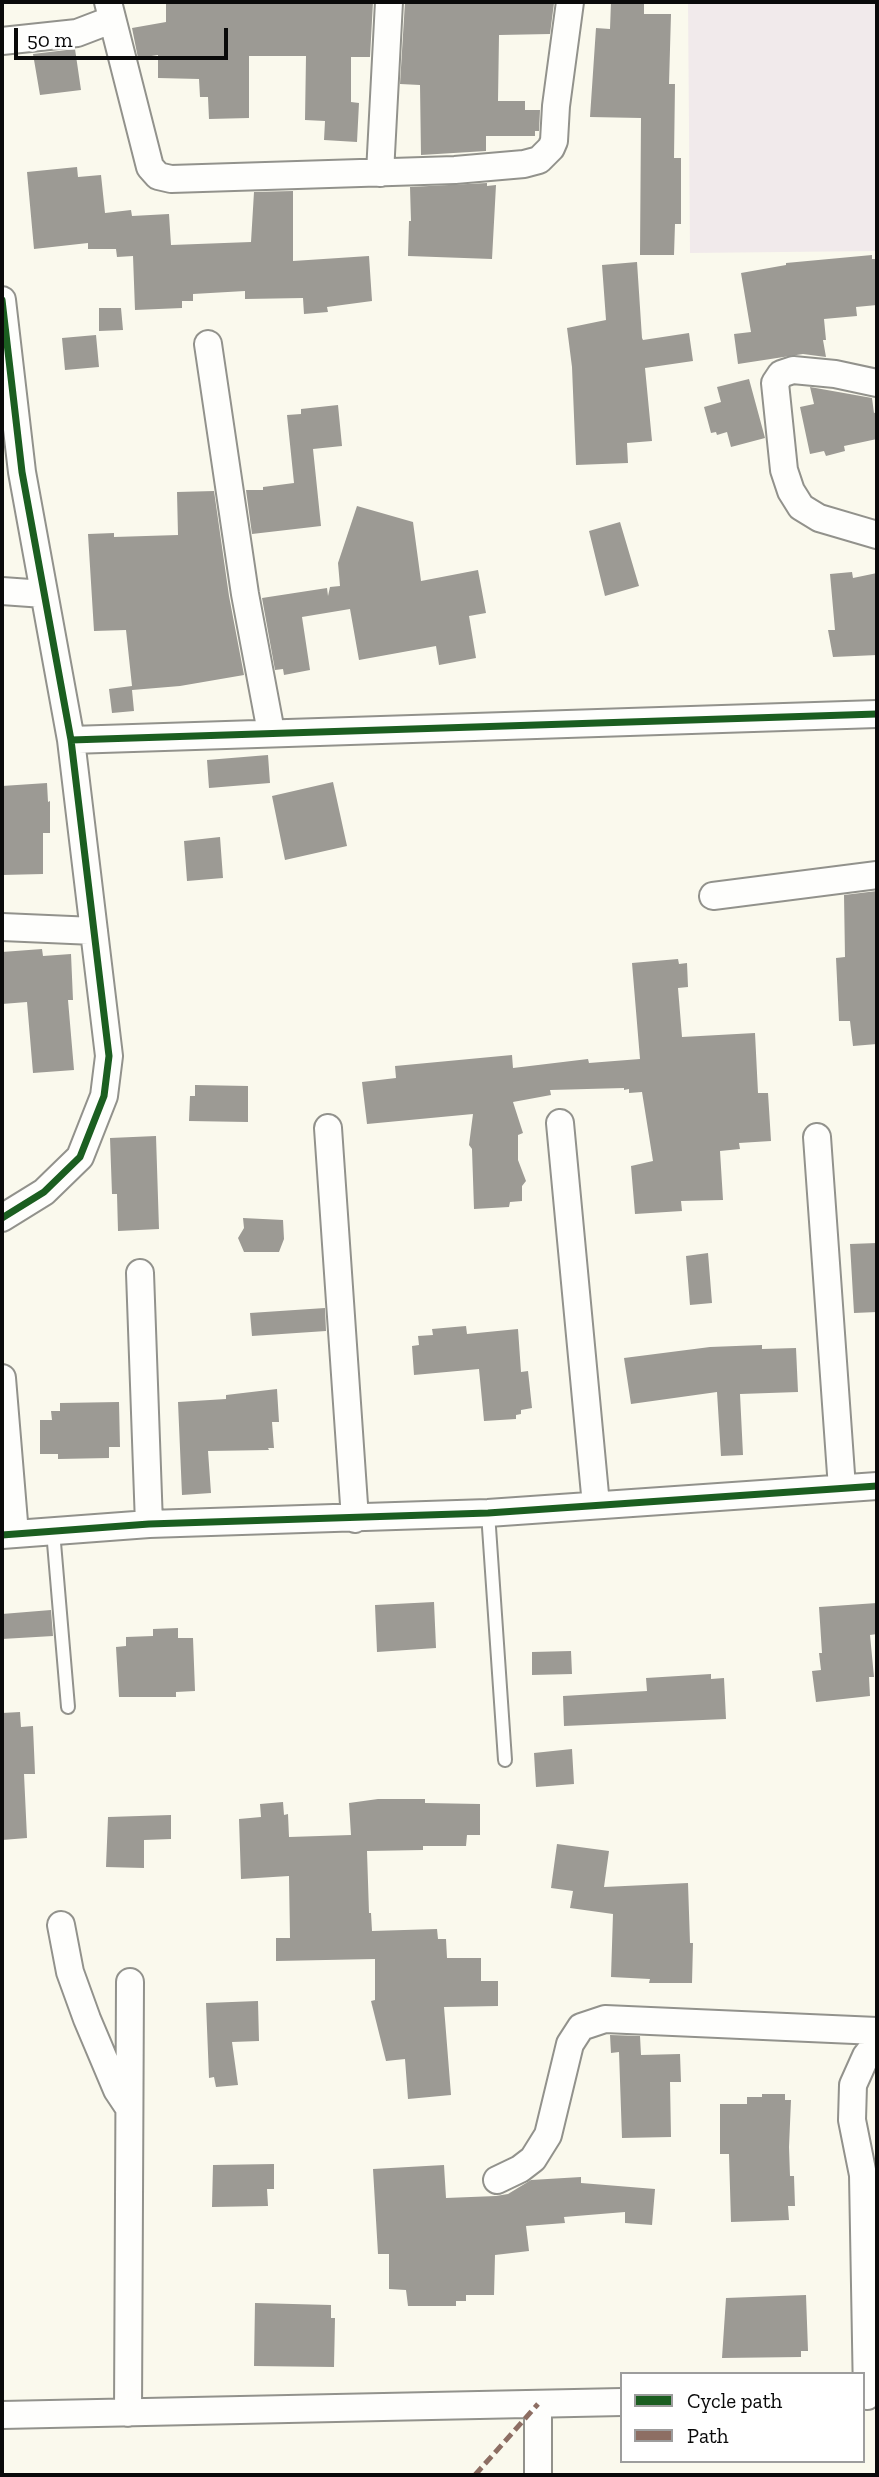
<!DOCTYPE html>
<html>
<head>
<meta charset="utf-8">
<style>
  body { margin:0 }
  #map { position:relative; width:879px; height:2477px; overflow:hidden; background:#faf9ed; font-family:"Zilla Slab",serif }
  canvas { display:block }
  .frame { position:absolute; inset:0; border:4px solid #0a0a0a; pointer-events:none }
  .legend { position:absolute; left:620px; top:2372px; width:245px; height:91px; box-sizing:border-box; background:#fff; border:2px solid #9d9d9d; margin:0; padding:9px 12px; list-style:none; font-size:21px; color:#0a0a0a }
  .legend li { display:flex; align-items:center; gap:14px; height:35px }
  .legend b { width:35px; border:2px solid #9d9d9d }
  .scale { position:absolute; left:14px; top:28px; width:214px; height:32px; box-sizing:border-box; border:4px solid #0a0a0a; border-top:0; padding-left:9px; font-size:21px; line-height:24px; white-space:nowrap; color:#0a0a0a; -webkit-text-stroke:5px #fff; paint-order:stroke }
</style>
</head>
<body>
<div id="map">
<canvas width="879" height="2477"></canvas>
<div class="frame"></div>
<ul class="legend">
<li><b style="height:9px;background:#1b5e20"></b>Cycle path</li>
<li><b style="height:9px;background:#8d6e63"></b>Path</li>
</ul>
<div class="scale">50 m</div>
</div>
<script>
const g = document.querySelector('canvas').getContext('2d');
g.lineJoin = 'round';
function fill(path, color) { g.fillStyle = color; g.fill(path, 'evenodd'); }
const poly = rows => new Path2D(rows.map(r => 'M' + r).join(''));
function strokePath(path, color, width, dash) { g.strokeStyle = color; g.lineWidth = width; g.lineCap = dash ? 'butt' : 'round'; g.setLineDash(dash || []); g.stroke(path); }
const industrial = poly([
  [688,2,877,2,877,251,690,253]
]);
const building = poly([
  [166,2,373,2,370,57,351,57,351,102,359,103,357,142,324,140,325,121,305,120,306,56,249,56,249,118,209,119,208,97,200,97,199,79,158,78,158,55,138,58,132,28,166,22],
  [405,2,554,3,550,34,499,35,498,101,525,101,525,110,540,110,539,131,535,131,535,136,486,136,486,151,421,155,420,85,400,84],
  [611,2,644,2,644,14,671,14,669,84,675,84,674,158,681,158,681,224,675,224,674,255,640,255,641,118,590,117,596,28,610,29],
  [75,49,81,90,40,95,33,54],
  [77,167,78,177,101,175,105,213,131,210,132,216,169,214,171,245,251,242,254,192,293,191,293,261,369,256,372,301,327,307,328,312,304,314,303,298,245,299,245,291,193,294,193,301,182,301,182,308,135,310,133,256,117,257,116,249,88,249,88,243,34,249,27,172],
  [487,183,487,186,496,185,492,259,408,256,409,221,411,221,410,187],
  [872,255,872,259,877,259,877,305,856,307,857,316,824,319,826,340,823,340,826,357,803,354,738,364,734,334,751,332,741,273,786,265,786,263],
  [637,262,642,338,643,340,689,333,693,361,645,368,652,441,627,443,628,463,576,465,572,367,567,328,606,320,602,265],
  [99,308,121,308,123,330,99,331],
  [96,335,99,367,65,370,62,338],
  [749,379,765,438,731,447,727,432,717,435,716,432,711,433,704,407,721,402,717,387],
  [810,387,872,398,874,413,877,412,877,439,844,446,845,451,826,456,824,451,810,454,800,407,814,404],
  [338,405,342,446,313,449,321,526,252,534,246,490,263,490,263,487,294,483,287,415,301,414,301,409],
  [214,491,229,596,244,675,180,686,132,690,134,711,112,713,109,689,132,686,126,630,94,631,88,534,114,533,114,537,178,535,177,492],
  [357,506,413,522,421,581,478,570,486,613,469,616,476,658,439,665,436,646,359,660,350,609,302,617,310,670,284,675,283,669,275,670,262,598,327,588,328,596,330,587,340,586,338,563],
  [620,522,639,586,605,596,589,531],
  [852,572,853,578,877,573,877,655,833,657,828,630,835,630,830,574],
  [268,755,270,783,209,788,207,760],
  [333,782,347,846,285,860,272,796],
  [47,783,48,802,50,801,50,833,43,833,43,874,2,875,2,786],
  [220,837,223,878,187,881,184,841],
  [877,891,877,1044,853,1046,850,1021,839,1021,836,958,845,957,844,895],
  [42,949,43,956,71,954,73,1000,68,1000,74,1070,33,1073,27,1002,2,1004,2,952],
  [678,959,679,964,687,963,688,987,678,988,682,1037,755,1033,758,1093,768,1093,771,1141,739,1143,740,1149,720,1151,723,1200,681,1201,682,1211,635,1214,631,1166,653,1161,642,1092,629,1093,629,1089,624,1090,624,1088,550,1090,551,1095,513,1102,523,1133,518,1135,518,1160,526,1181,522,1186,522,1201,510,1202,509,1207,474,1209,472,1149,469,1145,473,1114,367,1124,362,1082,396,1078,395,1066,512,1055,513,1068,588,1059,589,1063,640,1059,632,963],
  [195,1085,248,1086,248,1122,189,1121,190,1096,195,1096],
  [156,1136,159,1229,118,1231,117,1194,112,1194,110,1138],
  [243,1218,283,1220,284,1239,279,1252,244,1252,238,1238,244,1228],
  [877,1243,877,1312,854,1313,850,1244],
  [708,1253,712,1303,690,1305,686,1256],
  [325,1308,326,1331,252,1336,250,1313],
  [466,1326,467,1334,518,1329,521,1372,528,1371,532,1408,521,1410,521,1414,516,1415,516,1419,484,1421,479,1369,414,1375,412,1346,419,1345,418,1336,433,1335,432,1329],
  [762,1345,762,1349,796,1348,798,1392,740,1394,743,1455,721,1456,717,1392,631,1404,624,1358,710,1347],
  [277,1389,279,1422,272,1422,274,1448,268,1448,269,1450,208,1451,211,1493,182,1495,178,1402,226,1399,226,1395],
  [119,1402,120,1447,109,1447,109,1458,58,1459,58,1454,40,1454,40,1420,52,1420,51,1411,60,1411,60,1403],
  [434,1602,436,1648,377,1652,375,1605],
  [877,1603,877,1634,870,1635,874,1677,869,1677,870,1696,816,1702,812,1671,821,1670,819,1653,822,1653,819,1607],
  [51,1610,53,1636,2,1639,2,1614],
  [178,1628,178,1638,193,1638,195,1691,176,1692,176,1697,119,1697,116,1647,126,1646,126,1637,153,1636,153,1629],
  [571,1651,572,1674,532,1675,532,1652],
  [711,1674,711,1679,724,1678,726,1719,564,1726,563,1696,647,1691,646,1678],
  [20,1712,21,1727,33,1726,35,1774,24,1774,27,1838,2,1840,2,1713],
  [572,1749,574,1784,536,1787,534,1753],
  [378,1799,425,1799,425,1803,480,1804,480,1835,467,1835,466,1846,423,1846,423,1850,367,1851,369,1913,371,1913,372,1931,437,1929,438,1939,446,1939,447,1958,481,1958,481,1981,498,1981,498,2006,444,2007,451,2095,408,2099,405,2059,386,2061,371,2001,375,2000,375,1959,276,1961,276,1938,290,1938,289,1876,241,1879,239,1819,261,1817,260,1804,283,1802,284,1815,288,1814,289,1837,351,1835,349,1803],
  [171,1815,171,1839,144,1840,144,1868,106,1867,108,1817],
  [557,1844,609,1851,604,1887,688,1883,690,1943,693,1943,692,1983,649,1983,650,1979,611,1977,613,1914,570,1908,573,1891,551,1888],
  [258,2001,259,2041,232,2042,238,2085,216,2087,214,2077,209,2078,206,2003],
  [610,2035,640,2036,641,2055,680,2054,681,2082,670,2082,671,2137,622,2138,619,2052,611,2053],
  [762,2094,785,2094,785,2100,791,2100,789,2147,790,2176,794,2176,795,2206,788,2206,789,2220,731,2222,729,2154,720,2154,720,2104,747,2104,747,2097,762,2097],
  [274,2164,274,2189,267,2189,268,2206,212,2207,213,2165],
  [444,2165,446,2198,496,2196,508,2194,531,2180,581,2177,581,2183,655,2189,652,2225,625,2223,625,2212,564,2217,565,2223,526,2226,529,2251,495,2255,494,2295,466,2295,466,2301,456,2301,456,2306,408,2306,406,2290,389,2289,389,2254,378,2254,373,2169],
  [806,2295,808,2351,801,2351,801,2357,722,2358,726,2298],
  [255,2303,331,2305,331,2318,335,2318,334,2367,254,2366]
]);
const lane = poly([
  [488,1513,505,1760],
  [53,1531,68,1707]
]);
const street = poly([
  [108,2,150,167,158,176,171,179,455,170,524,164,539,160,551,148,554,141,556,106,570,2],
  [2,41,77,33,111,20],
  [380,173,389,2],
  [2,300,22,472,71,740,109,1056,104,1096,80,1157,44,1192,2,1218],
  [208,344,245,594,271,732],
  [877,383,835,374,793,370,781,374,775,383,784,470,791,491,801,507,819,518,877,535],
  [2,591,44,594],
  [71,740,877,714],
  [713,896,877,875],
  [2,927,94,931],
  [560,1123,596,1505],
  [328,1128,355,1519],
  [817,1137,842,1488],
  [140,1273,149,1524],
  [2,1378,15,1534],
  [2,1535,149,1524,488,1513,877,1486],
  [61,1925,70,1972,87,2019,117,2090,129,2108],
  [497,2180,520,2169,533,2159,548,2135,570,2044,581,2027,605,2019,877,2031],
  [867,2396,863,2175,852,2120,853,2085,866,2056,877,2042],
  [538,2404,538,2475],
  [128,2413,130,1982],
  [2,2415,622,2402]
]);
const quiet = poly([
  [475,2475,538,2404]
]);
const cycleway = poly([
  [2,300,22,472,71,740,109,1056,104,1096,80,1157,44,1192,2,1218],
  [71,740,877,714],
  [2,1535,149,1524,488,1513,877,1486]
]);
fill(industrial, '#f1eaeb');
fill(building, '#9c9a94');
strokePath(lane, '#92928c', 16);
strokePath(street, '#92928c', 30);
strokePath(lane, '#fefefc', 12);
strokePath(street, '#fefefc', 26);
strokePath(quiet, '#8d6e63', 5, [10, 5]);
strokePath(cycleway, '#1b5e20', 7);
</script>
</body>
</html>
